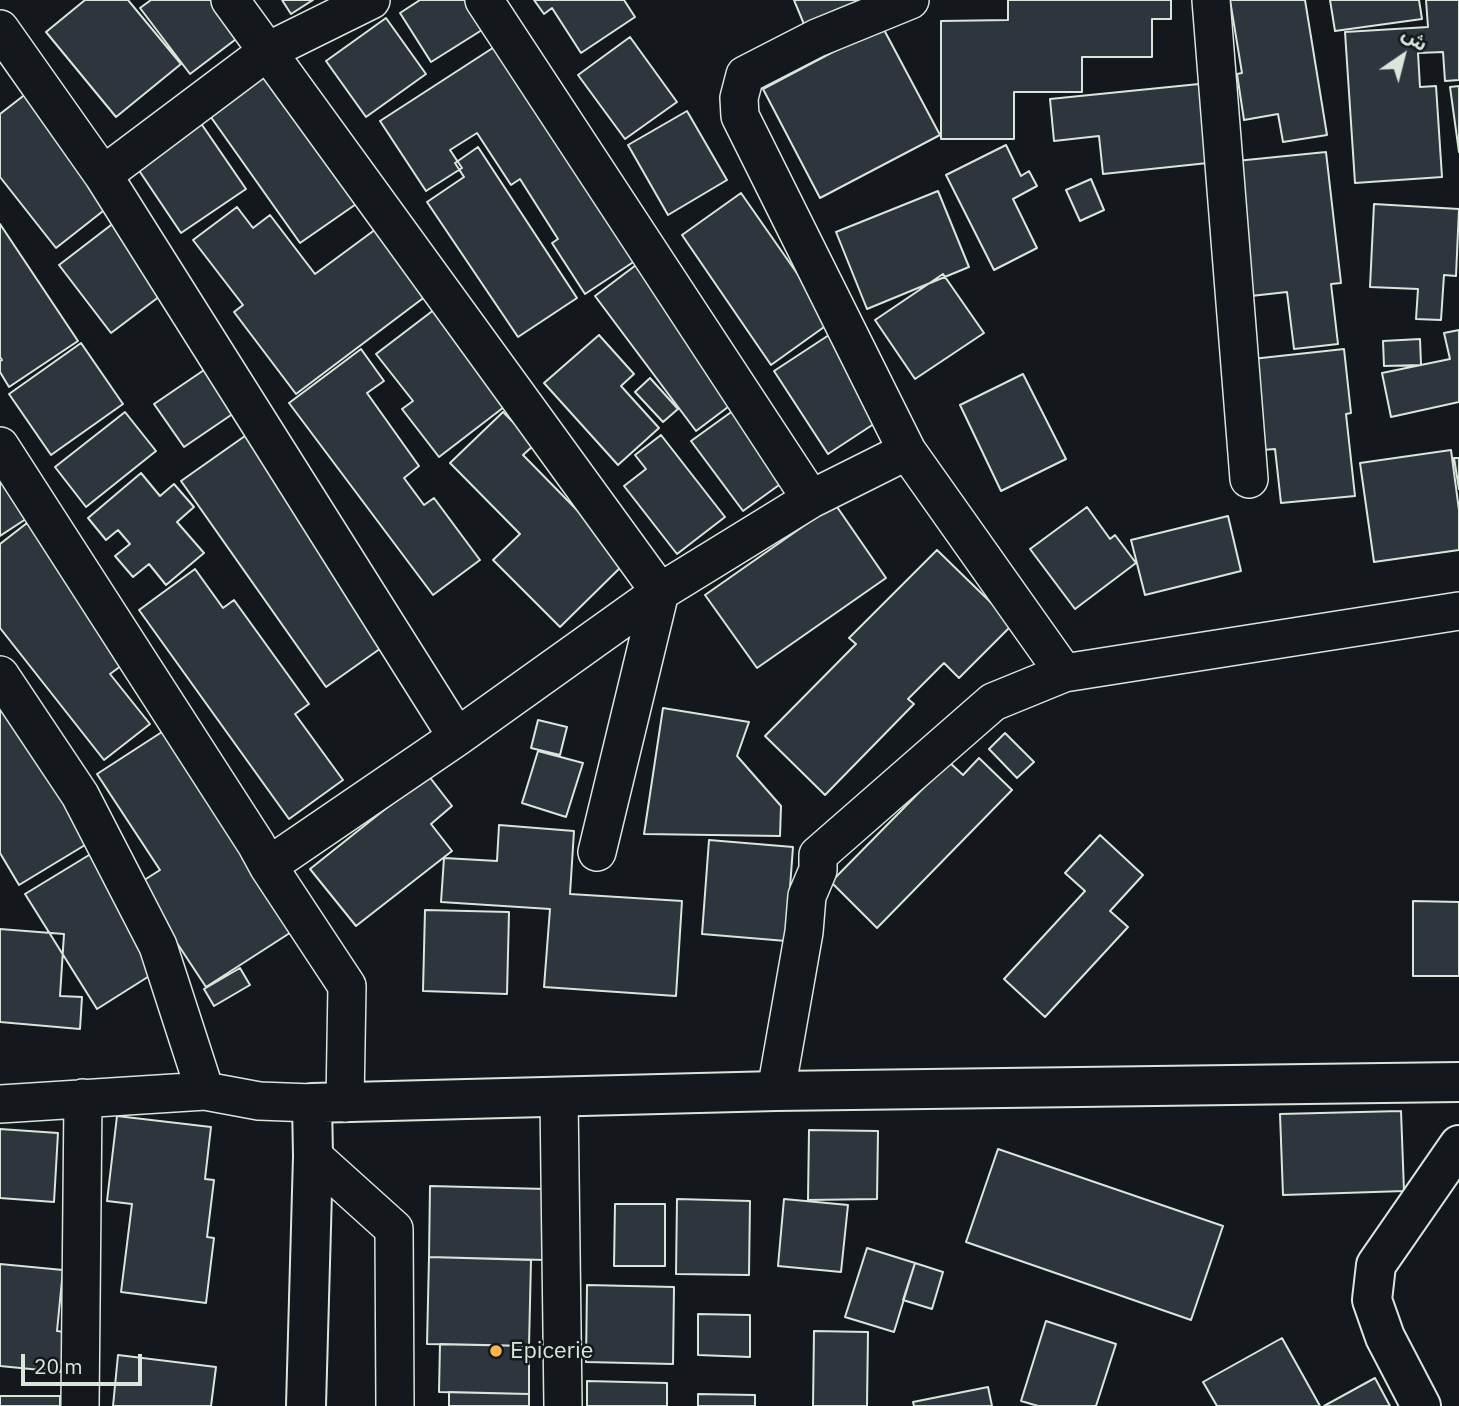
<!DOCTYPE html>
<html>
<head>
<meta charset="utf-8">
<style>
  body { margin:0 }
  #map { position:relative; width:1459px; height:1406px; overflow:hidden; background:#14181c; font-family:"IBM Plex Sans","Noto Sans Arabic",sans-serif }
  canvas { display:block }
  .north { position:absolute; left:1368px; top:21px; width:70px; height:70px; -webkit-text-stroke:5px #14181c; paint-order:stroke; rotate:35deg; font-size:19px; font-weight:700; line-height:28px; text-align:center; color:#d8e6dc }
  .north::after { content:''; display:block; margin:auto; width:24px; height:32px; background:#d8e6dc; clip-path:polygon(50% 0,100% 100%,50% 72%,0 100%) }
  .scale { position:absolute; left:21px; top:1354px; width:121px; height:32px; box-sizing:border-box; border:4px solid #d8e6dc; border-top:0; padding-left:9px; font-size:21px; line-height:24px; white-space:nowrap; color:#d8e6dc; -webkit-text-stroke:5px #14181c; paint-order:stroke }
</style>
</head>
<body>
<div id="map">
<canvas width="1459" height="1406"></canvas>
<div class="north">ش</div>
<div class="scale">20 m</div>
</div>
<script>
const g = document.querySelector('canvas').getContext('2d');
g.lineJoin = 'round';
function fill(path, color) { g.fillStyle = color; g.fill(path, 'evenodd'); }
const poly = rows => new Path2D(rows.map(r => 'M' + r).join(''));
function strokePath(path, color, width, dash) { g.strokeStyle = color; g.lineWidth = width; g.lineCap = dash ? 'butt' : 'round'; g.setLineDash(dash || []); g.stroke(path); }
function label(font, color, halo, rows, align = 'center') {
  g.font = font + ' "IBM Plex Sans",sans-serif'; g.lineWidth = 5; g.setLineDash([]); g.textBaseline = 'middle'; g.strokeStyle = halo; g.fillStyle = color; for (const [text, x, y, turn = 0] of rows) {
    g.save(); g.translate(x, y); g.rotate((+turn || 0) * Math.PI / 180); g.textAlign = isNaN(turn) ? turn : align; if (halo) g.strokeText(text, 0, 0); g.fillText(text, 0, 0); g.restore();
  }
}
const building = poly([
  [85,0,128,0,181,64,116,117,46,32,85,0],
  [151,0,225,0,248,30,190,74,140,8,151,0],
  [282,0,313,0,291,14,282,0],
  [420,0,474,0,490,25,431,62,400,13,420,0],
  [534,0,624,0,635,17,581,53,552,8,544,14,534,0],
  [794,0,880,0,806,29,794,0],
  [1008,0,1171,0,1171,19,1152,19,1152,57,1082,57,1082,92,1014,92,1014,139,941,139,941,21,1008,20,1008,0],
  [1230,0,1305,0,1327,135,1283,142,1278,114,1244,120,1237,74,1242,73,1230,0],
  [1330,0,1419,0,1422,19,1335,31,1330,0],
  [1426,0,1459,0,1459,80,1445,81,1443,52,1418,53,1420,87,1436,86,1442,177,1355,183,1345,32,1428,27,1426,0],
  [386,18,426,74,366,117,326,61,386,18],
  [882,26,940,135,820,198,763,89,882,26],
  [630,37,677,102,625,139,578,75,630,37],
  [502,42,641,257,585,294,552,243,558,239,520,179,511,185,477,133,450,150,462,168,426,191,380,121,502,42],
  [270,70,362,200,300,243,208,113,270,70],
  [1199,84,1208,163,1103,174,1099,136,1054,141,1050,99,1199,84],
  [1459,86,1459,152,1450,87,1459,86],
  [27,93,112,204,56,248,0,177,0,114,27,93],
  [687,111,727,180,668,215,628,145,687,111],
  [198,119,246,189,181,233,134,163,198,119],
  [1006,145,1021,176,1029,171,1037,186,1013,199,1037,248,994,270,946,175,1006,145],
  [478,147,577,298,518,337,427,202,464,177,455,163,478,147],
  [1326,152,1341,283,1331,284,1338,344,1294,349,1287,292,1251,296,1236,161,1326,152],
  [1091,179,1104,210,1080,221,1066,190,1091,179],
  [938,191,969,267,867,309,836,232,938,191],
  [741,193,831,322,771,365,682,235,741,193],
  [1374,204,1459,209,1456,276,1444,275,1441,320,1416,319,1418,289,1370,287,1374,204],
  [237,207,253,228,270,215,315,274,376,229,426,296,296,394,234,312,243,305,193,240,237,207],
  [115,222,168,290,111,333,59,265,115,222],
  [0,224,78,341,9,387,0,372,0,361,2,360,0,357,0,224],
  [636,265,736,401,696,431,595,296,636,265],
  [943,274,984,333,915,379,875,320,943,274],
  [435,309,508,404,439,457,402,409,413,401,376,354,435,309],
  [1459,330,1459,402,1391,417,1382,373,1450,359,1444,333,1459,330],
  [832,333,886,416,828,454,774,371,832,333],
  [599,335,634,374,621,386,659,428,618,465,544,383,599,335],
  [1420,339,1421,365,1384,366,1383,341,1420,339],
  [81,343,123,404,51,455,9,394,81,343],
  [361,349,384,381,367,393,419,466,404,478,424,505,434,498,480,560,433,595,289,403,361,349],
  [1344,349,1351,413,1346,414,1355,496,1281,503,1275,449,1262,450,1252,359,1344,349],
  [207,368,237,411,184,447,154,404,207,368],
  [1023,374,1066,459,1001,491,960,405,1023,374],
  [650,378,678,409,663,422,635,392,650,378],
  [734,410,786,480,743,511,691,441,734,410],
  [125,412,156,451,86,507,55,467,125,412],
  [503,412,535,444,523,455,627,561,560,627,493,560,520,534,450,463,503,412],
  [252,431,391,641,326,687,181,481,252,431],
  [661,435,725,517,677,554,624,486,646,469,635,455,661,435],
  [1451,450,1459,510,1459,550,1374,562,1360,463,1451,450],
  [1454,458,1459,458,1459,489,1454,458],
  [0,466,29,517,0,536,0,466],
  [141,473,160,496,174,484,194,507,177,522,204,553,166,585,149,564,133,577,115,556,130,544,118,530,106,540,88,518,141,473],
  [835,504,886,578,757,668,705,595,835,504],
  [1087,507,1110,539,1115,535,1136,563,1075,609,1030,549,1087,507],
  [1228,516,1241,571,1145,595,1131,540,1228,516],
  [27,523,100,616,125,663,110,674,150,724,104,760,0,628,0,544,27,523],
  [937,550,1013,624,959,678,944,663,908,699,914,704,825,795,765,736,856,644,849,638,937,550],
  [195,569,223,608,234,600,309,704,295,714,343,780,289,819,139,610,195,569],
  [0,697,90,842,19,885,0,853,0,697],
  [663,708,749,722,737,756,781,806,780,836,644,834,663,708],
  [538,720,567,727,560,755,531,748,538,720],
  [165,730,296,929,206,987,138,884,160,870,97,774,165,730],
  [1005,733,1034,762,1017,778,989,749,1005,733],
  [538,751,583,763,566,817,522,803,538,751],
  [979,758,1012,790,877,928,831,882,949,762,963,775,979,758],
  [428,775,452,806,431,824,452,851,356,926,310,869,428,775],
  [499,825,574,831,570,894,682,901,676,996,544,987,550,909,441,902,444,858,497,861,499,825],
  [1100,835,1143,875,1110,911,1128,927,1045,1017,1004,979,1085,891,1065,873,1100,835],
  [709,840,793,847,786,941,702,934,709,840],
  [94,852,162,968,97,1009,25,894,94,852],
  [1413,901,1459,902,1459,976,1413,976,1413,901],
  [425,910,509,912,507,994,423,991,425,910],
  [0,929,64,934,60,996,82,997,80,1029,0,1022,0,929],
  [240,968,250,985,214,1006,204,989,240,968],
  [1401,1111,1404,1191,1283,1195,1280,1114,1401,1111],
  [117,1116,211,1127,205,1179,214,1180,207,1237,214,1238,206,1303,121,1292,132,1204,107,1201,117,1116],
  [0,1129,58,1133,54,1202,0,1198,0,1129],
  [809,1130,878,1131,877,1199,808,1200,809,1130],
  [998,1149,1223,1226,1191,1320,966,1242,998,1149],
  [430,1186,546,1189,545,1260,429,1257,430,1186],
  [677,1199,750,1201,749,1275,676,1274,677,1199],
  [784,1199,848,1205,841,1272,778,1266,784,1199],
  [615,1204,665,1204,665,1266,614,1266,615,1204],
  [867,1248,915,1263,894,1332,845,1317,867,1248],
  [429,1257,531,1260,529,1346,427,1344,429,1257],
  [915,1263,943,1272,932,1309,903,1300,915,1263],
  [0,1264,63,1270,57,1331,64,1332,61,1372,0,1366,0,1264],
  [587,1285,674,1287,673,1364,586,1362,587,1285],
  [698,1314,750,1315,750,1357,698,1355,698,1314],
  [1046,1321,1116,1344,1096,1406,1038,1406,1021,1401,1046,1321],
  [814,1331,868,1332,867,1406,813,1406,814,1331],
  [1282,1338,1320,1406,1217,1406,1203,1382,1282,1338],
  [440,1344,529,1346,529,1394,439,1392,440,1344],
  [118,1355,216,1367,211,1406,113,1406,118,1355],
  [1375,1378,1390,1406,1324,1406,1375,1378],
  [587,1381,667,1383,667,1406,587,1406,587,1381],
  [988,1387,992,1406,914,1406,913,1402,988,1387],
  [449,1392,529,1394,529,1406,449,1406,449,1392],
  [698,1394,755,1395,755,1406,698,1406,698,1394],
  [0,1396,60,1396,60,1406,0,1406,0,1396]
]);
const street = poly([
  [230,0,660,592,597,852],
  [484,0,811,499],
  [1211,0,1249,479],
  [0,29,103,175,457,737],
  [103,175,268,51,371,0],
  [0,446,256,844,268,866,457,737,660,592,811,499,907,451,740,116,739,98,745,75,817,38,910,0],
  [907,451,1064,673],
  [0,675,80,795,158,946,205,1091],
  [268,866,347,986,345,1103],
  [776,1091,804,932,807,896,818,870,818,855,993,702,1064,673,1459,611],
  [559,1097,563,1406],
  [0,1104,205,1091,259,1101,312,1103],
  [313,1156,394,1229,395,1406],
  [80,1406,83,1098]
]);
const secondary = poly([
  [306,1406,313,1156,312,1103,776,1091,1459,1082],
  [1421,1406,1385,1337,1372,1300,1376,1265,1459,1145]
]);
const markers = [
  [496,1351,7,"#ffb74d"]
];
const poiNames = [
  ["Epicerie",510,1351]
];
fill(building, '#2c363c');
strokePath(building, '#d8e6dc', 2);
strokePath(street, '#d8e6dc', 40);
strokePath(secondary, '#d8e6dc', 42);
strokePath(street, '#14181c', 37);
strokePath(secondary, '#14181c', 38);
for (const [x, y, r, color] of markers) { const dot = new Path2D(); dot.arc(x, y, r, 0, 2 * Math.PI); g.fillStyle = color; g.fill(dot); strokePath(dot, '#14181c', 2.5); }
label('23px', '#d8e6dc', '#14181c', poiNames, 'left');
</script>
</body>
</html>
